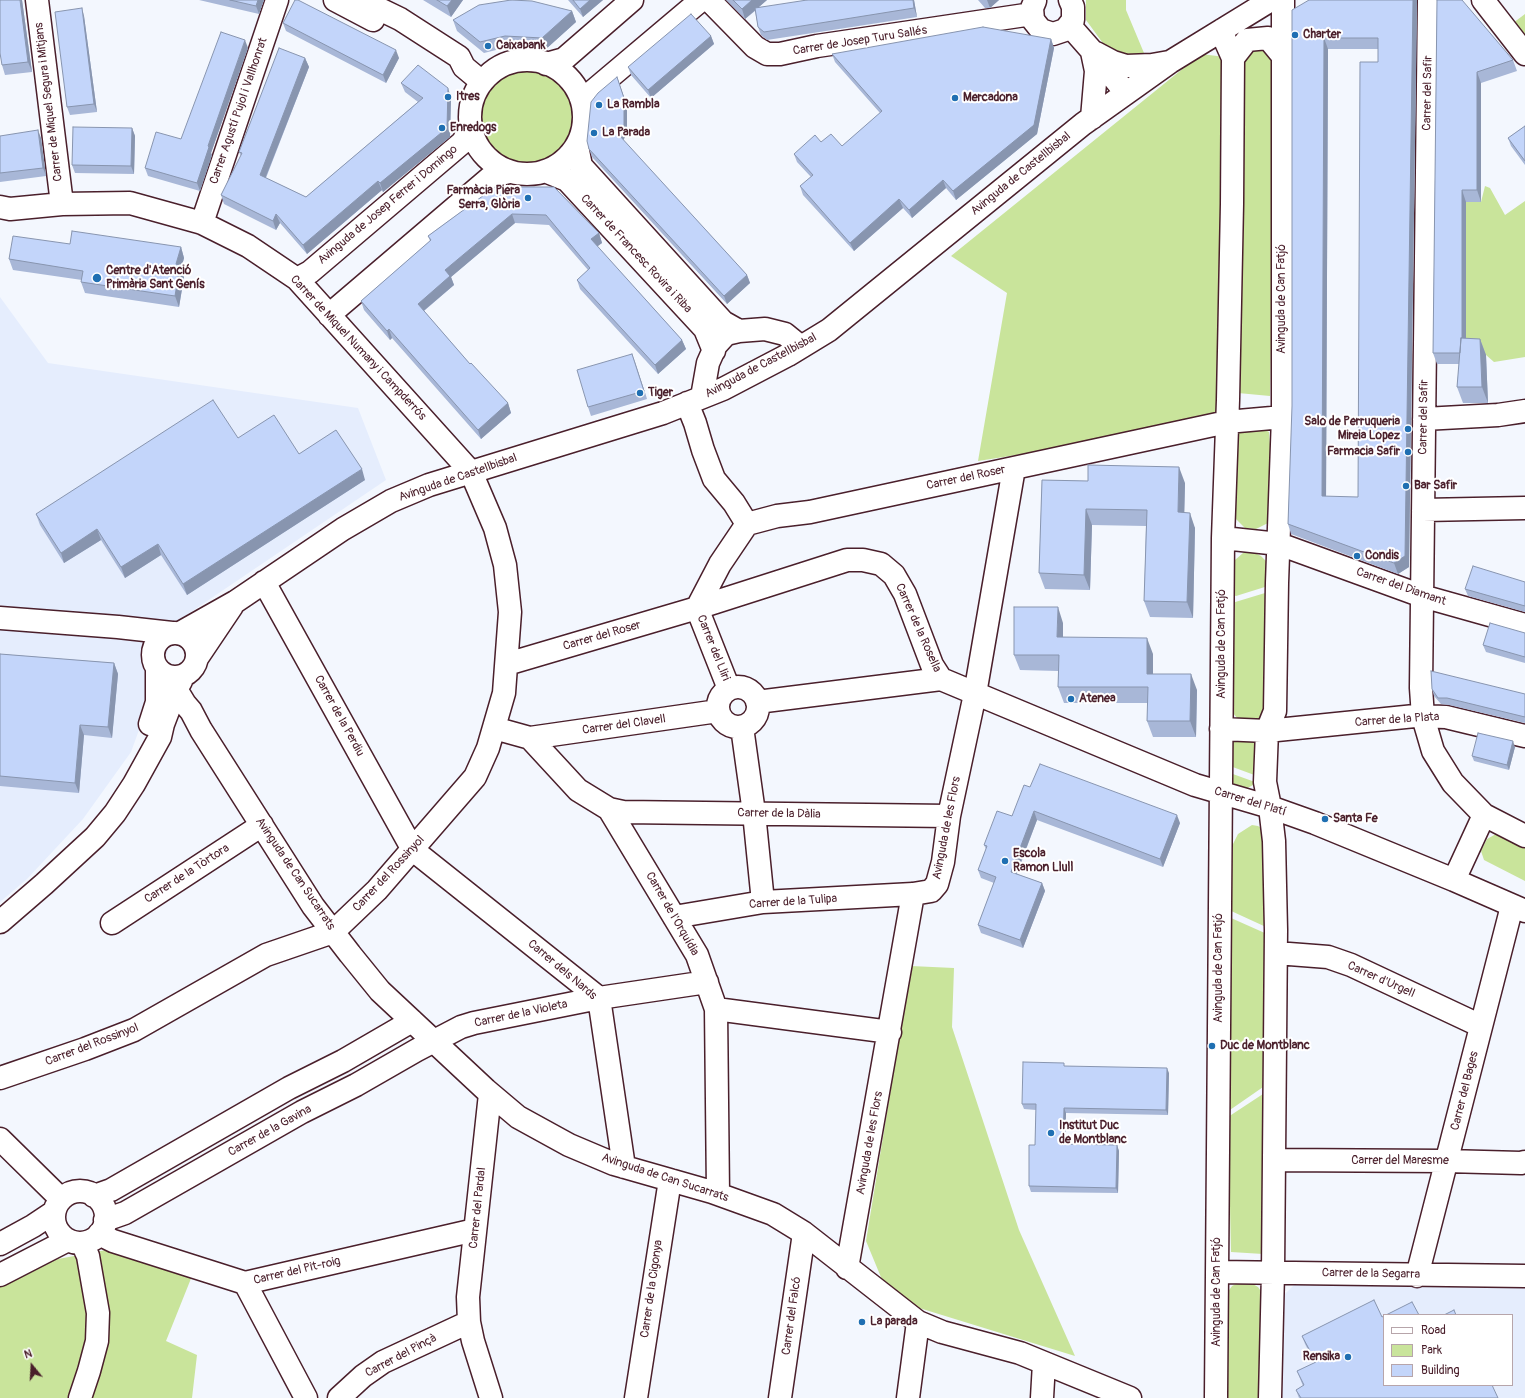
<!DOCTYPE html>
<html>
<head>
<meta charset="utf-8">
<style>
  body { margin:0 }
  #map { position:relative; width:1525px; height:1398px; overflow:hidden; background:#f3f7fe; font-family:Pangolin,sans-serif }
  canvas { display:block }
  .legend { position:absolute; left:1383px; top:1314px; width:130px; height:72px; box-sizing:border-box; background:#fff; border:1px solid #b7a5aa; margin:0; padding:5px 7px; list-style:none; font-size:12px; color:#4a1f2b }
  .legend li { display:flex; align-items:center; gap:8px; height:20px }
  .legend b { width:20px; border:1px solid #b7a5aa }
  .north { position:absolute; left:12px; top:1346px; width:40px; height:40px; -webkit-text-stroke:3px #fff; paint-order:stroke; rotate:342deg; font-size:11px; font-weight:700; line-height:16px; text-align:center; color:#4a1f2b }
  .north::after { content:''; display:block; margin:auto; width:14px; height:18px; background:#4a1f2b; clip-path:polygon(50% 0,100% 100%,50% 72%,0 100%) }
</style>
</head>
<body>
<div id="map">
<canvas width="1525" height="1398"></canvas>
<ul class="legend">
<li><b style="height:5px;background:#fff"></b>Road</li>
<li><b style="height:11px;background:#c9e49b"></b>Park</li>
<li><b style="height:11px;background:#c3d5fa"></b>Building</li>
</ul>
<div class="north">N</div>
</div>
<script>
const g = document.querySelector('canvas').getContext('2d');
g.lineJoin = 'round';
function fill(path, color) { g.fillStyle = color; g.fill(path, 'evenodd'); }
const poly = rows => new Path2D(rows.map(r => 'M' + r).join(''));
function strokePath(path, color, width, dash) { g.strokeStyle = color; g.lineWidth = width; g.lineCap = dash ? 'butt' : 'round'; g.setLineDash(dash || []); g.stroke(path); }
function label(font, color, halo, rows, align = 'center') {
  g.font = font + ' Pangolin,sans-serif'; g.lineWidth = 4; g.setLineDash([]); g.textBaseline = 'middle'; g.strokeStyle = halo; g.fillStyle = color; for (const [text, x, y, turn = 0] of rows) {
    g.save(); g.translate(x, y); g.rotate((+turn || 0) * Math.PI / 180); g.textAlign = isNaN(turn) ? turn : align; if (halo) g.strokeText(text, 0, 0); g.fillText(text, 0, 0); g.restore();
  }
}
const built = poly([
  [0,297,48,363,358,408,386,480,179,620,131,752,83,819,27,879,0,902],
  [1294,1285,1525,1287,1525,1398,1278,1398,1278,1301],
  [1384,1315,1512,1315,1512,1385,1384,1385]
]);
const green = poly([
  [1086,0,1126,0,1126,10,1144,53,1126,55,1114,52,1105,46,1086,20],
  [1525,14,1525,38,1513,23],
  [1249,46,1265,47,1276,66,1270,396,1238,393,1241,54],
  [1201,54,1233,58,1227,422,978,461,1007,293,951,256],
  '479 118a48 48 0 1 1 96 0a48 48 0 1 1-96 0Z',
  [1485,186,1490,188,1505,215,1525,201,1525,357,1494,362,1486,355,1466,354,1436,202,1481,202],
  [1258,426,1269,432,1270,444,1272,516,1268,523,1256,529,1245,528,1234,517,1237,432,1244,427],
  [1253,552,1261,556,1266,561,1268,566,1268,586,1236,596,1232,595,1233,564,1235,560,1243,553],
  [1265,593,1268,595,1267,708,1259,720,1238,719,1232,712,1232,603],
  [1249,736,1255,742,1257,776,1230,766,1231,744,1236,740],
  [1230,773,1255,782,1253,785,1244,790,1231,784],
  [1252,825,1258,826,1266,831,1266,927,1229,910,1233,844,1238,834],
  [1496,834,1525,847,1525,881,1484,860,1481,851,1487,839],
  [1231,918,1267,934,1266,1085,1227,1112],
  [911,966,954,968,952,1027,1019,1230,1075,1356,890,1299,866,1241],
  [1266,1092,1263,1254,1231,1252,1228,1117],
  [106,1250,192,1276,166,1341,197,1355,192,1398,0,1398,0,1283,58,1259],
  [1240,1282,1249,1282,1258,1287,1263,1294,1262,1398,1227,1398,1224,1396,1225,1296,1232,1286]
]);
const minor = poly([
  [37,0,62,204],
  [335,0,373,20],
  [361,0,400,19,459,57,464,67,482,82],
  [709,0,755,47,767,54,780,54,817,46,1032,14],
  [1429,0,1421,688,1423,717,1433,751,1453,783,1484,815,1525,836],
  [1483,0,1525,54],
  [1035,1,1032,8,1033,20,1041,30,1053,34,1065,30,1073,20,1073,7,1070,0],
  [1070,26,1092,51,1126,93],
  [1092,52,1096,71,1092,118],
  [1096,53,1113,62,1126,66,1152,65,1169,62],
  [1233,58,1247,40,1268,38,1282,55],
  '470 117a57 57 0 1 1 114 0a57 57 0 1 1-114 0Z',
  [546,64,564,59,632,0],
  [583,104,592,92,701,0],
  [577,146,581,166,723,322,739,331],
  [545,171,567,180,705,329,714,351],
  [0,207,10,209,62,204,130,203,202,223,248,246,297,279,471,472,495,528,505,565,510,612,504,693,488,748,475,777,377,890,333,932,266,955,134,1030,85,1049,0,1078],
  [202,223,277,0],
  [297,279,310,272,463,142,471,125],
  [329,315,492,176,509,172],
  [702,397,708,363,716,345,726,334,739,331,765,329,785,334,801,347],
  [687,403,695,423,703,450,714,479,734,503,747,524],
  [1424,419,1498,415,1525,411],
  [1423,510,1525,508],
  [1223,538,1279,544,1422,596,1525,625],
  [264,582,413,850,599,998,624,1167],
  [697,608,720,564,747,524,777,516,810,512,1227,422,1283,417],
  [697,608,729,689],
  [0,618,118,627,172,633],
  [180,633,235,602,343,529,391,501,429,485,663,413,723,389,788,355,829,330,1083,124,1170,62,1271,0],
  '153 655a22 22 0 1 1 44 0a22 22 0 1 1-44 0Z',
  [197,658,232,606],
  [507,664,697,608,847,560,863,560,881,564,894,575,905,594,932,665,941,679,1195,785,1270,807,1315,823,1454,880,1525,911],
  [168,676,185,704,191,711,201,730,313,906,350,954,380,991,486,1090,518,1117,569,1145,614,1164,712,1192,773,1214,804,1233,918,1322,942,1332,1020,1353,1130,1398],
  '718 707a20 20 0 1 1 40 0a20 20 0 1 1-40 0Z',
  [757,702,941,679],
  [150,724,157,702,157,668],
  [742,727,754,813,763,902],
  [494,728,530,738,578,790,609,809,697,955,716,1009,718,1194],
  [1221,729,1267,731,1415,716,1446,717,1525,736],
  [530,738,718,711],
  [609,809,623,812,949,816],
  [1454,880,1484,815],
  [674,917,763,902,913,894,931,891,937,884,943,862,949,816,975,694,1014,468],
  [0,922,44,884,95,837,115,813,134,784,160,737,163,724,176,690,181,681],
  [112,923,262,825],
  [1276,953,1328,957,1351,965,1481,1026],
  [716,1009,890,1032],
  [490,1094,468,1297,469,1322,473,1341,491,1398],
  [0,1139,61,1199],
  [1274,1160,1446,1161,1521,1163,1525,1162],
  '54 1217a26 26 0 1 1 52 0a26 26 0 1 1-52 0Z',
  [94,1196,111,1190,289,1088,343,1061,412,1021],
  [105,1220,125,1213,302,1112,356,1085,417,1050,461,1027,474,1023,599,998,707,982],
  [99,1234,113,1241,245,1283,475,1230],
  [0,1244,33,1226,54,1212],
  [847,1268,913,894],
  [1217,1272,1525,1276],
  [0,1275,68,1240],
  [1417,1276,1512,906],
  [245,1283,306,1398],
  [80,1398,89,1371,97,1341,98,1313,88,1256,82,1243],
  [339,1398,363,1376,383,1362,469,1322],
  [636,1398,670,1180],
  [780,1398,804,1233],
  [908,1398,918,1322],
  [1042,1398,1044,1363],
  [1216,1398,1223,538,1228,400,1232,204,1233,58,1225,40,1222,30],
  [1270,1398,1273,1272,1276,930,1274,841,1270,807,1265,782,1267,731,1275,711,1277,583,1283,417,1283,0]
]);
const wall = poly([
  [22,0,32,72,5,75,2,65],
  [199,0,264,0,259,14],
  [423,0,463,0,451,17],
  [568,0,603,0,583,17],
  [726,0,767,0,759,7,914,0,917,17,767,40,761,35,758,27,755,11,745,19],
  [978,0,999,0,990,8,985,8],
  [1309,0,1417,0,1409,567,1398,574,1291,534,1288,524],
  [1328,49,1378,49,1378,62,1358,497,1326,497],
  [1437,0,1513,60,1517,71,1481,83,1481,202,1466,202,1466,338,1480,339,1486,355,1488,403,1463,403,1457,387,1459,364,1437,364,1433,353],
  [572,11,576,22,546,49,508,47,484,53,457,31,453,20],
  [84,16,97,112,70,115,67,107],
  [283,23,399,58,386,83,286,31],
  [711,36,714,44,651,98,631,75,628,67],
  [1051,39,1054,48,1037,134,956,200,946,188,912,218,903,208,854,251,803,195,800,186,811,177,797,162,794,154,821,142,842,146,880,113,835,62,832,54],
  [248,48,211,153,212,155,200,191,148,176,145,168,181,139],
  [305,58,309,67,266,178,306,197,418,102,405,92,401,83,451,97,450,137,383,192,382,190,307,254,280,223,276,230,224,204,221,195,241,156,239,152],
  [617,77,627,106,627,133,623,140,747,275,750,283,727,304,592,157,589,149],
  [1525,126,1525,165,1511,146,1508,138],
  [132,128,135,136,134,174,75,173,72,165],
  [0,136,41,138,46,176,0,182],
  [495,187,599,233,602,243,597,246,682,340,686,349,658,374,580,289,577,280,588,270,549,225,515,223,451,277,454,285,424,311,470,364,508,403,511,413,481,439,392,338,390,340,364,310,361,301,430,241,428,236],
  [70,244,181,247,184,258,181,269,184,277,179,307,85,293,81,282,82,280,13,270,9,259],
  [632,354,647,399,591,416,588,407],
  [238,438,299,454,365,480,187,595,161,555,125,578,101,540,64,563,40,525,36,514],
  [1042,480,1185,483,1184,513,1195,528,1193,618,1150,617,1144,601,1146,526,1092,525,1090,590,1045,589,1039,573],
  [1525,582,1525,612,1468,596,1465,589],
  [1063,623,1063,637,1153,654,1153,674,1197,690,1196,737,1153,737,1147,721,1148,703,1064,703,1058,687,1058,671,1020,670,1014,655],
  [1525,633,1525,663,1486,652,1483,645],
  [0,654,114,663,118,674,112,738,84,735,79,793,0,786],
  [1432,689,1525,694,1525,723,1449,705,1441,704,1434,696],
  [1515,747,1509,770,1474,761,1472,756],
  [1030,787,1180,823,1163,867,1037,820,1017,874,1042,883,1045,891,1023,948,981,933,978,925,994,883,981,878,978,870,986,849,984,845,1012,816],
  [1065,1066,1169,1073,1168,1115,1066,1113,1065,1144,1117,1145,1119,1151,1118,1193,1031,1192,1029,1186,1035,1145,1036,1110,1024,1109,1022,1104],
  [1382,1317,1498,1398,1299,1398,1296,1390,1303,1386,1297,1371,1315,1363,1305,1344,1302,1336]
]);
const shadedWall = poly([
  [20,0,22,0,32,72,28,62],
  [258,0,264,0,259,14,256,6],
  [452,0,463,0,451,17,447,6],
  [590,0,603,0,583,17,580,9],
  [752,0,767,0,745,19,742,9],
  [913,0,914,0,917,17,914,8],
  [987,0,999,0,990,8],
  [1413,0,1417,0,1409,567,1398,574,1394,563],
  [82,8,84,16,97,112,94,104],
  [572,11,576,22,546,49,542,38],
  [711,36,714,44,651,98,648,90],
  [1324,38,1328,49,1326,507,1322,496],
  [1051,39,1054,48,1037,134,956,200,953,191],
  [245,40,248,48,211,153,212,155,200,191,197,183,208,146],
  [396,50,399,58,386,83,383,75],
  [305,58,309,67,263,184,260,175],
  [1477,72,1481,83,1481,202,1477,190],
  [617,77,627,106,627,133,622,143,619,135],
  [448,88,451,97,450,137,383,192,380,183],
  [132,128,135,136,134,174,131,166],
  [38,130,41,138,46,176,43,168],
  [943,180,946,188,912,218,909,210],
  [378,181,382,190,307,254,303,245],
  [1462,190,1466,202,1466,364,1462,353],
  [899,199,903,208,854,251,850,243],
  [276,214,280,223,276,230,273,221],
  [512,214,515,223,451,277,454,285,421,313,418,304,445,270],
  [599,233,602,243,594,249,591,239],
  [181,247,184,258,181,269,184,277,179,307,175,296,176,264],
  [747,275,750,283,727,304,724,296],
  [389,329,392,338,390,340,387,331],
  [1480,339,1486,355,1488,403,1482,387],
  [682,340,686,349,658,374,655,365],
  [632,354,635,362,647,399,644,391],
  [508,403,511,413,481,439,478,430],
  [1179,467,1185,483,1184,528,1178,512],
  [362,469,365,480,187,595,183,584],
  [1086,509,1092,525,1090,590,1084,575],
  [1190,513,1195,528,1193,618,1187,602],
  [97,529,101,540,64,563,61,553],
  [158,544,161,555,125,578,121,567],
  [1058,607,1063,623,1063,653,1057,637],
  [1147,638,1153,654,1153,689,1147,674],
  [114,663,118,674,112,738,108,727],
  [1191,674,1197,690,1196,737,1190,721],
  [80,725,84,735,79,793,75,783],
  [1513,741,1515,747,1509,770,1507,765],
  [1034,811,1037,820,1014,880,1011,872],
  [1177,815,1180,823,1163,867,1160,859],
  [1042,883,1045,891,1023,948,1020,940],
  [1167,1068,1169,1073,1168,1115,1166,1110],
  [1064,1108,1066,1113,1065,1150,1063,1144],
  [1117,1145,1119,1151,1118,1193,1116,1188]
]);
const building = poly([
  [0,0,20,0,28,62,2,65,0,53,0,0],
  [230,0,258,0,256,6,230,0],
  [295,0,298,0,396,50,383,75,283,23,295,0],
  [437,0,452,0,447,6,437,0],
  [511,0,532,1,572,11,542,38,505,36,480,42,453,20,479,5,511,0],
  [573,0,590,0,580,9,573,0],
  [733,0,752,0,742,9,733,0],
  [807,0,913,0,914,8,764,32,758,27,755,8,807,0],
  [1309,0,1413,0,1405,556,1394,563,1288,524,1292,406,1292,10,1309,0],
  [1324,38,1378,38,1378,62,1360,62,1358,497,1322,496,1324,38],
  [1437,0,1462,0,1513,60,1477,72,1477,190,1462,190,1462,338,1461,338,1460,353,1433,353,1437,0],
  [82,8,94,104,67,107,55,12,82,8],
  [691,14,711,36,648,90,628,67,691,14],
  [983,27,1051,39,1034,125,953,191,943,180,909,210,899,199,850,243,800,186,813,175,794,154,815,135,821,142,831,134,842,146,882,111,832,54,983,27],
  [221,32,245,40,208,146,209,147,197,183,145,168,156,132,181,139,221,32],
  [279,48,305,58,260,175,306,197,423,98,401,83,418,65,448,88,447,128,380,183,378,181,303,245,276,214,273,221,221,195,242,153,239,152,279,48],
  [617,77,624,98,624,125,619,135,747,275,724,296,589,149,587,141,591,102,598,93,617,77],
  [1525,126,1525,161,1508,138,1525,126],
  [73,127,132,128,131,166,72,165,73,127],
  [38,130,43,168,0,173,0,136,38,130],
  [495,187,554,187,599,233,591,239,682,340,655,365,577,280,590,268,546,215,512,214,445,270,450,276,418,304,470,364,471,363,508,403,478,430,389,329,387,331,361,301,431,240,428,236,495,187],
  [72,231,181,247,176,264,180,266,175,296,81,282,83,271,9,259,13,236,70,244,72,231],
  [1461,338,1480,339,1482,387,1457,387,1461,338],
  [632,354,644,391,588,407,577,370,632,354],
  [213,400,238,438,274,415,299,454,336,430,362,469,183,584,158,544,121,567,97,529,61,553,36,514,213,400],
  [1088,465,1179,467,1178,512,1190,513,1187,602,1144,601,1147,510,1086,509,1084,575,1039,573,1042,480,1088,481,1088,465],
  [1473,566,1525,582,1525,606,1465,589,1473,566],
  [1014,607,1058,607,1057,637,1147,638,1147,674,1191,674,1190,721,1147,721,1148,687,1058,687,1059,655,1014,655,1014,607],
  [1490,623,1525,633,1525,657,1483,645,1490,623],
  [0,654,114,663,108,727,80,725,75,783,0,776,0,654],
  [1431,671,1525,694,1525,717,1447,698,1438,698,1432,689,1431,671],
  [1478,733,1513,741,1507,765,1472,756,1478,733],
  [1040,764,1177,815,1160,859,1034,811,1011,872,1042,883,1020,940,978,925,996,877,978,870,987,846,984,845,997,811,1012,816,1024,785,1030,787,1040,764],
  [1023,1062,1064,1063,1064,1066,1167,1068,1166,1110,1064,1108,1063,1144,1117,1145,1116,1188,1029,1186,1029,1145,1035,1145,1036,1104,1022,1104,1023,1062],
  [1374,1300,1382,1317,1384,1316,1384,1385,1492,1385,1498,1398,1301,1398,1296,1390,1304,1385,1297,1371,1316,1362,1302,1336,1374,1300],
  [1412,1302,1419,1315,1386,1315,1412,1302],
  [1454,1310,1456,1315,1444,1315,1454,1310]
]);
const markers = [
  [1295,35,4,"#1f6fb2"],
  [488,46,4,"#1f6fb2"],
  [448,97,4,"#1f6fb2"],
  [955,98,4,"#1f6fb2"],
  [599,105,4,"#1f6fb2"],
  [442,128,4,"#1f6fb2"],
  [594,133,4,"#1f6fb2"],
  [528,198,4,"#1f6fb2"],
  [97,278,5,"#1f6fb2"],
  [640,393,4,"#1f6fb2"],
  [1408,429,4,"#1f6fb2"],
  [1408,452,4,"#1f6fb2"],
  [1406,486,4,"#1f6fb2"],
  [1357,556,4,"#1f6fb2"],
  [1071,699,4,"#1f6fb2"],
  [1325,819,4,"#1f6fb2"],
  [1005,861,4,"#1f6fb2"],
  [1212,1046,4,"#1f6fb2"],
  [1051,1133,4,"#1f6fb2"],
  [862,1322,4,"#1f6fb2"],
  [1348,1357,4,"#1f6fb2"]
];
const poiNames = [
  ["Charter",1303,35],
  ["Caixabank",496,46],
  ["Itres",456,97],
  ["Mercadona",963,98],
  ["La Rambla",607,105],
  ["Enredogs",450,128],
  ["La Parada",602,133],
  ["Farmàcia Piera",520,191,"right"],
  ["Serra, Glòria",520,205,"right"],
  ["Centre d'Atenció",106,271],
  ["Primària Sant Genís",106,285],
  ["Tiger",648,393],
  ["Salo de Perruqueria",1400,422,"right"],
  ["Mireia Lopez",1400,436,"right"],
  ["Farmacia Safir",1400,452,"right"],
  ["Bar Safir",1414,486],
  ["Condis",1365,556],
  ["Atenea",1079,699],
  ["Santa Fe",1333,819],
  ["Escola",1013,854],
  ["Ramon Llull",1013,868],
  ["Duc de Montblanc",1220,1046],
  ["Institut Duc",1059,1126],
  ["de Montblanc",1059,1140],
  ["La parada",870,1322],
  ["Rensika",1340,1357,"right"]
];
const streetNames = [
  ["Carrer de Josep Turu Sallés",860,41,-9],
  ["Carrer del Safir",1428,93,-89],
  ["Carrer de Miquel Segura i Mitjans",49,102,-97],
  ["Carrer Agustí Pujol i Vallhonrat",239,111,-71],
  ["Avinguda de Castellbisbal",1021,174,-39],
  ["Avinguda de Josep Ferrer i Domingo",388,205,-40],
  ["Carrer de Francesc Rovira i Riba",636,254,47],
  ["Avinguda de Can Fatjó",1282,299,-90],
  ["Carrer de Miquel Numany i Campderrós",358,348,47],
  ["Avinguda de Castellbisbal",761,366,-28],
  ["Carrer del Safir",1424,417,-89],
  ["Avinguda de Castellbisbal",458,478,-19],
  ["Carrer del Roser",966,478,-12],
  ["Carrer del Diamant",1401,587,19],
  ["Carrer de la Rosella",918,628,66],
  ["Carrer del Roser",602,636,-16],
  ["Avinguda de Can Fatjó",1222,644,-90],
  ["Carrer del Lliri",713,648,68],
  ["Carrer de la Perdiu",339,716,61],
  ["Carrer de la Plata",1397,720,-4],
  ["Carrer del Clavell",624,725,-8],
  ["Carrer del Platí",1250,802,17],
  ["Carrer de la Dàlia",779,814,1],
  ["Avinguda de les Flors",947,828,-79],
  ["Carrer de la Tòrtora",187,874,-33],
  ["Avinguda de Can Sucarrats",295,874,56],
  ["Carrer del Rossinyol",389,874,-47],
  ["Carrer de la Tulipa",793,902,-4],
  ["Carrer de l'Orquídia",672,914,60],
  ["Avinguda de Can Fatjó",1219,968,-90],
  ["Carrer dels Nards",562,970,40],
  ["Carrer d'Urgell",1381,980,24],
  ["Carrer de la Violeta",521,1014,-12],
  ["Carrer del Rossinyol",92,1045,-21],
  ["Carrer del Bages",1465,1091,-76],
  ["Carrer de la Gavina",270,1131,-29],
  ["Avinguda de les Flors",870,1143,-80],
  ["Carrer del Maresme",1400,1161],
  ["Avinguda de Can Sucarrats",665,1178,18],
  ["Carrer del Pardal",478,1208,-84],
  ["Carrer del Pit-roig",297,1271,-13],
  ["Carrer de la Segarra",1371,1274,1],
  ["Carrer de la Cigonya",652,1289,-82],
  ["Avinguda de Can Fatjó",1217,1292,-90],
  ["Carrer del Falcó",792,1316,-82],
  ["Carrer del Pinçà",401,1356,-28]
];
fill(built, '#e5edfd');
fill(green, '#c9e49b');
strokePath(minor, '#4a1f2b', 25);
strokePath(minor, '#fff', 22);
fill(wall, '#a8b7d7');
fill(shadedWall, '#8895af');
fill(building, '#c3d5fa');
strokePath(building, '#8895af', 1);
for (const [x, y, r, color] of markers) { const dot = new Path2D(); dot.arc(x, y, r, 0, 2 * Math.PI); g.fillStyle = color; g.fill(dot); strokePath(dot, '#fff', 1.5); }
label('bold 12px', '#4a1f2b', '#fff', poiNames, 'left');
label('12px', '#4a1f2b', '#fff', streetNames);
</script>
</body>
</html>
